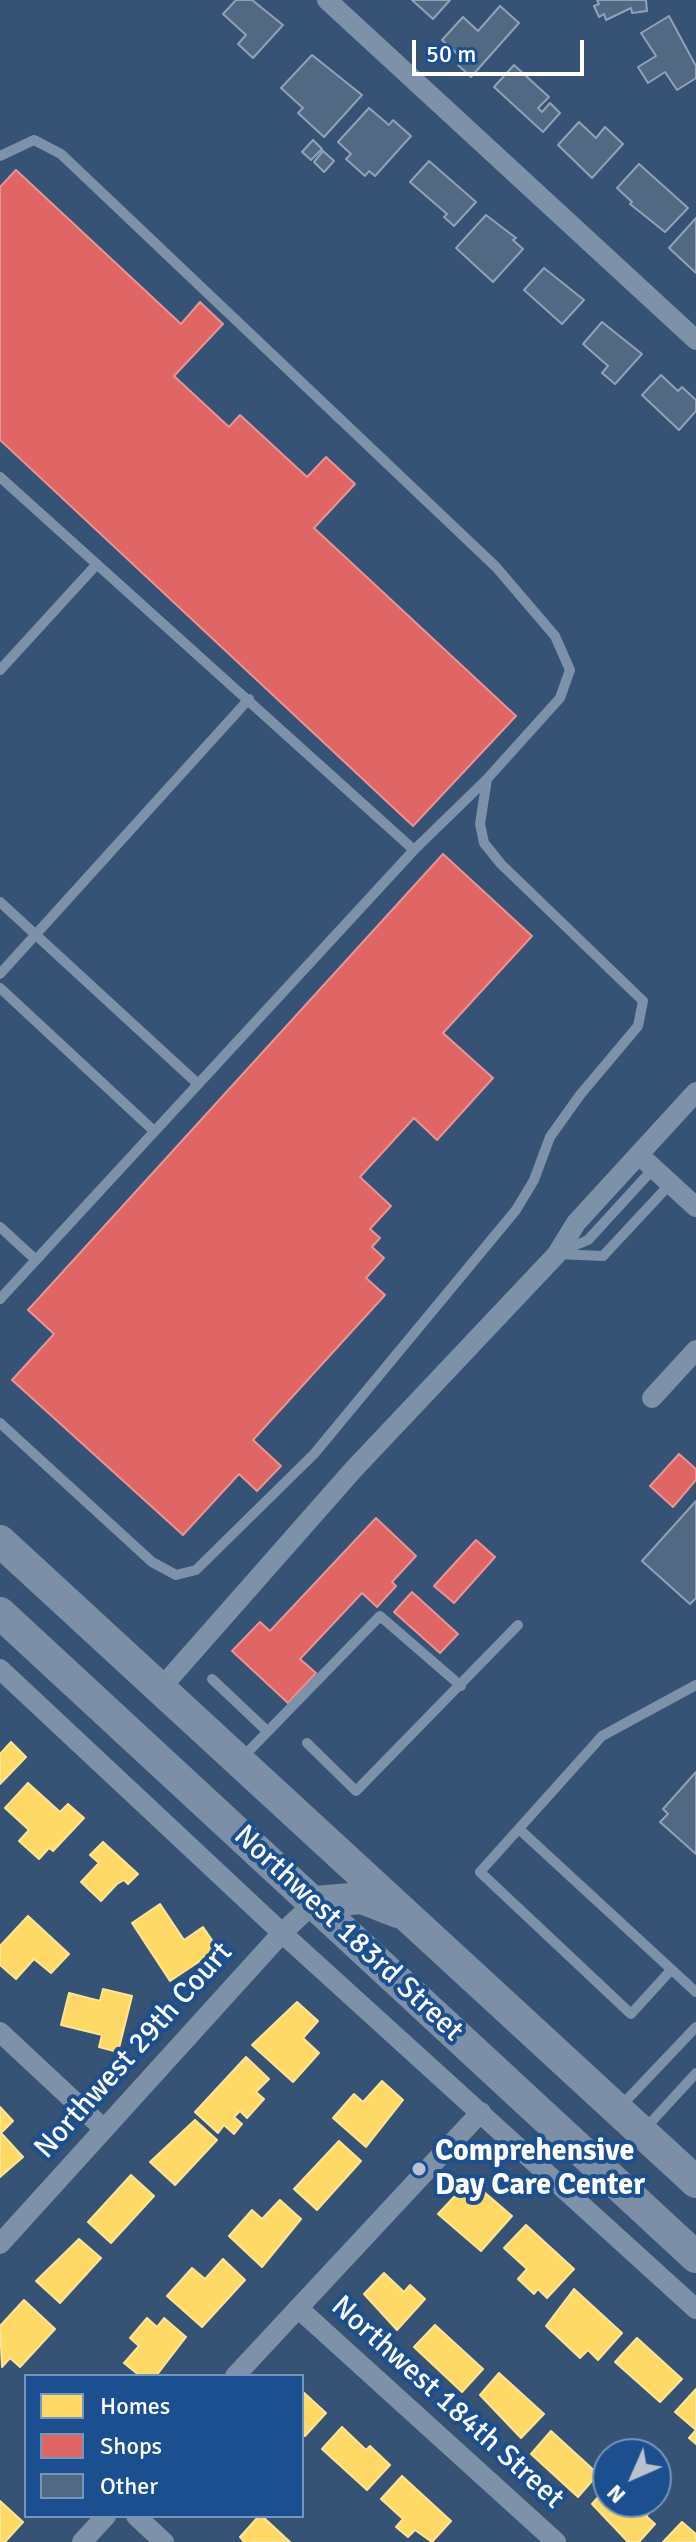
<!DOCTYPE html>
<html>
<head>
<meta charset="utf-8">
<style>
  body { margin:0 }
  #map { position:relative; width:696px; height:2542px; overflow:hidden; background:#365274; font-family:Signika,sans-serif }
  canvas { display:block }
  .legend { position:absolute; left:24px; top:2374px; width:280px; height:144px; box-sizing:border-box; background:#1b4f8f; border:2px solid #7695bc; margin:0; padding:10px 14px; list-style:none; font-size:24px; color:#fff }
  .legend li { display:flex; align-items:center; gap:16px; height:40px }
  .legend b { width:40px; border:2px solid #7695bc }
  .north { position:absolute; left:592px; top:2438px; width:80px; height:80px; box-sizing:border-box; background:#1b4f8f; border:2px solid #7695bc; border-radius:50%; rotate:225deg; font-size:22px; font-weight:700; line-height:32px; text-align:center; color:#fff }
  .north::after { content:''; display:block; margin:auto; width:28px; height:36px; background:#b9c2ce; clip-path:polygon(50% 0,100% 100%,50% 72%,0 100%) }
  .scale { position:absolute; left:412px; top:40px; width:172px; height:36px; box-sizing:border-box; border:4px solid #fff; border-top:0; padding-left:10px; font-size:24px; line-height:28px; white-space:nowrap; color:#fff; -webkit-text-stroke:6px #1b4f8f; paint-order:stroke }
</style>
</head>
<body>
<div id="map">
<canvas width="696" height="2542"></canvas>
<ul class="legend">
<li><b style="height:22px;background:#ffd966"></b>Homes</li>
<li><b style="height:22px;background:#e06666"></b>Shops</li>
<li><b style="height:22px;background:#526984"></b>Other</li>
</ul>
<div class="north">N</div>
<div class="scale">50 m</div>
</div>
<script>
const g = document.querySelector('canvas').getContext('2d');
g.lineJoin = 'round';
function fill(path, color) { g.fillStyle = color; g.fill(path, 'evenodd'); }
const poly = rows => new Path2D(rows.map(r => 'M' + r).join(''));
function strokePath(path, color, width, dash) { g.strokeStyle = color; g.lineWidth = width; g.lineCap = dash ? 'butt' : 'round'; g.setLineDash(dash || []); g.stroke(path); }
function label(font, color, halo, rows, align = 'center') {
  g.font = font + ' Signika,sans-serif'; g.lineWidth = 8; g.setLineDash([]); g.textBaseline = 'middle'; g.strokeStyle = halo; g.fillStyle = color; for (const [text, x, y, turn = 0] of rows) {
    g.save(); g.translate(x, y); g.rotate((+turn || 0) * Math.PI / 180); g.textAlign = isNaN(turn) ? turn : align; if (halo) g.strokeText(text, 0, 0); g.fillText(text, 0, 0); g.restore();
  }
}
const homes = poly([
  [11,1742,26,1757,0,1784,0,1754,11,1742],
  [28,1783,60,1812,68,1804,84,1818,53,1851,49,1848,39,1859,19,1841,29,1830,5,1808,28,1783],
  [103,1842,138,1874,128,1884,124,1880,117,1884,101,1901,81,1882,99,1863,90,1855,103,1842],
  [160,1904,184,1940,203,1927,218,1949,170,1981,132,1923,160,1904],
  [28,1916,69,1954,51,1973,34,1959,16,1979,0,1965,0,1946,28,1916],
  [103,1989,132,1996,118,2052,99,2047,102,2035,61,2025,69,1993,100,2001,103,1989],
  [297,2002,318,2021,303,2038,319,2053,293,2082,252,2045,297,2002],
  [246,2057,269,2079,256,2092,264,2099,247,2118,240,2111,234,2117,242,2124,234,2134,224,2125,218,2133,195,2112,246,2057],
  [382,2081,403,2100,366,2147,333,2118,354,2094,363,2102,382,2081],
  [0,2107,13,2121,1,2133,23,2157,0,2177,0,2107],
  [195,2120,217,2140,175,2185,150,2162,195,2120],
  [339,2141,361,2161,317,2210,294,2189,339,2141],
  [131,2175,154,2196,111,2243,88,2222,131,2175],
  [470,2180,512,2216,481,2251,438,2214,470,2180],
  [280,2200,301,2219,262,2267,229,2236,252,2210,262,2219,280,2200],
  [526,2225,574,2269,547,2298,538,2289,534,2294,518,2279,527,2269,504,2248,526,2225],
  [79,2239,101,2258,60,2303,36,2281,79,2239],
  [223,2259,245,2280,202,2327,167,2296,192,2268,205,2279,223,2259],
  [384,2273,404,2292,410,2285,425,2299,397,2330,364,2294,384,2273],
  [574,2289,622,2333,598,2360,588,2350,580,2358,546,2326,574,2289],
  [24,2300,55,2329,20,2367,10,2358,2,2367,0,2326,24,2300],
  [147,2318,157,2327,164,2318,186,2337,156,2376,140,2376,124,2363,139,2346,130,2338,147,2318],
  [435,2325,483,2369,462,2392,414,2347,435,2325],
  [637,2338,682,2379,660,2402,615,2362,637,2338],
  [499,2373,544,2414,521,2438,480,2395,499,2373],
  [696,2389,696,2444,689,2438,696,2430,675,2412,696,2389],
  [302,2391,326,2413,305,2436,302,2433,302,2391],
  [342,2427,366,2450,370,2446,390,2465,367,2490,322,2449,342,2427],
  [551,2431,598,2474,578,2497,531,2454,551,2431],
  [402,2476,451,2521,432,2542,415,2530,408,2537,396,2527,403,2519,381,2499,402,2476],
  [608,2486,608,2502,656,2505,646,2516,655,2524,639,2542,628,2542,592,2504,608,2486],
  [0,2501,23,2522,5,2542,0,2542,0,2501],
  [259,2516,262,2516,290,2542,244,2542,240,2537,259,2516],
  [682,2522,696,2534,696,2542,663,2542,682,2522]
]);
const shops = poly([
  [16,170,181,324,200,302,223,324,174,376,229,427,240,415,307,477,326,457,355,484,314,528,516,716,413,826,0,440,0,187,16,170],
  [443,854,532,936,443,1033,493,1078,437,1140,414,1118,360,1177,391,1206,370,1229,380,1238,372,1247,384,1258,366,1278,385,1295,253,1440,281,1466,257,1491,239,1474,183,1535,12,1380,54,1334,28,1310,443,854],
  [679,1454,696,1469,696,1480,673,1507,650,1486,679,1454],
  [376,1518,416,1556,392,1582,396,1586,377,1607,362,1593,300,1659,316,1673,288,1703,232,1651,260,1622,270,1631,376,1518],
  [476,1540,495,1557,454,1603,434,1586,476,1540],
  [412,1592,458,1634,440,1653,394,1612,412,1592]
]);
const building = poly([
  [236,0,252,0,283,25,253,58,238,44,246,35,223,14,236,0],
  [412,0,450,0,433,19,412,0],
  [597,0,646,0,647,11,632,13,631,8,606,20,604,14,599,17,594,6,599,4,597,0],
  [500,6,519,23,471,77,458,65,463,59,442,40,463,17,478,31,500,6],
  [669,16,696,66,696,78,677,90,665,72,648,83,638,67,656,56,641,33,669,16],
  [312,55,362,95,324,137,298,113,303,108,281,88,312,55],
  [514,65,549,97,538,108,542,112,550,103,560,113,543,132,494,87,514,65],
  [369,108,389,125,393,120,411,136,375,176,369,171,365,176,346,159,351,154,338,142,369,108],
  [579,122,596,138,605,127,623,144,592,178,558,145,579,122],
  [313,140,322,149,311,160,302,152,313,140],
  [323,151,334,161,324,172,314,162,323,151],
  [429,161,476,202,454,226,444,217,447,214,410,182,429,161],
  [639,164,688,208,665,232,630,204,632,202,617,188,639,164],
  [486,215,516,238,513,240,523,249,493,282,456,248,486,215],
  [696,218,696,273,669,248,696,218],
  [544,268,584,300,562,324,524,290,544,268],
  [602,322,642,354,615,384,602,373,608,366,583,344,602,322],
  [661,375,678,391,682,387,696,400,696,411,679,430,642,395,661,375],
  [696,1501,696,1598,690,1604,642,1561,696,1501],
  [696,1772,696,1854,660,1822,668,1814,663,1809,696,1772]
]);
const lane = poly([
  [0,156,34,140,61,154,496,567,555,636,570,670,560,698,487,779,480,824,484,843,501,864,643,1001,638,1026,580,1095,550,1137,534,1180,516,1210,314,1454,196,1570,176,1575,152,1562,0,1423],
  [0,477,414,850],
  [0,670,97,564],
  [0,902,198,1084],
  [0,974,249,699],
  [0,988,154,1131],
  [0,1227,36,1260],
  [562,1251,588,1240,654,1168],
  [557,1254,603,1256,671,1183],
  [0,1299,414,850,487,779],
  [212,1679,267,1731],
  [307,1743,356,1791,518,1625],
  [241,1759,380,1616,461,1686],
  [519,1829,696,1992],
  [671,1970,631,2014,480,1872,602,1736,696,1685],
  [621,2106,696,2027],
  [643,2131,696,2073]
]);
const street = poly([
  [327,0,696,340],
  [639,1155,696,1207],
  [652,1398,696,1350],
  [0,1669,282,1933,696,2309],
  [161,1688,353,1470,557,1254,576,1223,696,1092],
  [0,2032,104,2129],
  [0,2244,282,1933,315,1902],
  [298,2308,556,2542],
  [235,2376,481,2112],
  [136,2516,164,2542],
  [82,2542,106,2516]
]);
const primary = poly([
  [0,1541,696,2182],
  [0,1613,696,2257],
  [315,1902,362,1898,398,1912]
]);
const markers = [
  [419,2169,8,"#b9c2ce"]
];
const streetNames = [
  ["Northwest 183rd Street",348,1934,43],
  ["Northwest 29th Court",134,2051,-48],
  ["Northwest 184th Street",447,2403,42]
];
const poiNames = [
  ["Comprehensive",435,2152],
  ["Day Care Center",435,2186]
];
fill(homes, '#ffd966');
strokePath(homes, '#ffe494', 2);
fill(shops, '#e06666');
strokePath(shops, '#e99494', 2);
fill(building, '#526984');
strokePath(building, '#92a2b6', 2);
strokePath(lane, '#7d92a8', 10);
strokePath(street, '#7d92a8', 20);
strokePath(primary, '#7d8ea7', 32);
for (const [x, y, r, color] of markers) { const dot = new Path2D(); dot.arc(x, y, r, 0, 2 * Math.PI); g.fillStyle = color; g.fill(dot); strokePath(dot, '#1b4f8f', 3); }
label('30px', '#fff', '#1b4f8f', streetNames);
label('bold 30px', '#fff', '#1b4f8f', poiNames, 'left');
</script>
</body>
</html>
